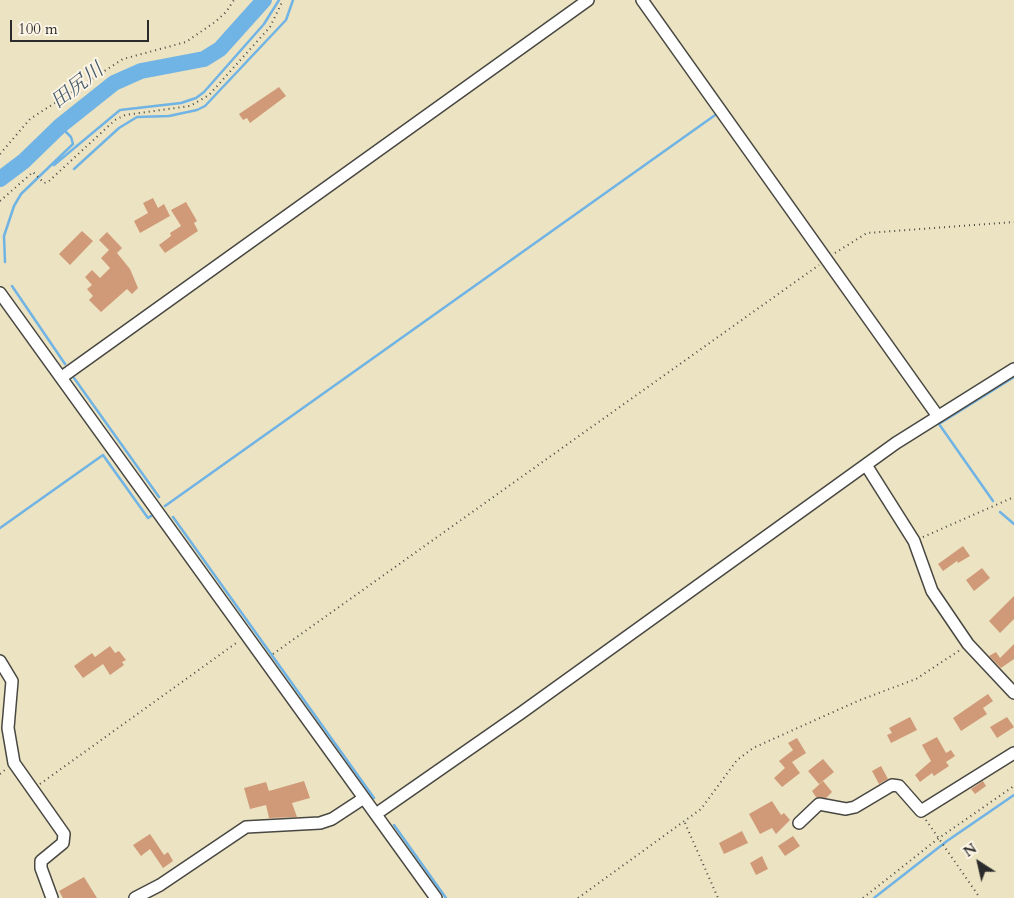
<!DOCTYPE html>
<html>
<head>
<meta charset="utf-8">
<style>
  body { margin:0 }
  #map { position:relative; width:1014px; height:898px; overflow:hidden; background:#ebe3c1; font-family:Cardo,serif }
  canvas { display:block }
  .north { position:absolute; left:954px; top:838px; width:50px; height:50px; -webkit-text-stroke:4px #fcf5e5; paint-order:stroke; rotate:325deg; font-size:14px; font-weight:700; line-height:20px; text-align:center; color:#2b2b2b }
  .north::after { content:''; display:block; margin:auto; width:18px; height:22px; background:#2b2b2b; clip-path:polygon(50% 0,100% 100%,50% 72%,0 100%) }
  .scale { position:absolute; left:10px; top:20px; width:139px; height:22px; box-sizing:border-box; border:2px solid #2b2b2b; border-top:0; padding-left:6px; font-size:15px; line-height:18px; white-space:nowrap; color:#2b2b2b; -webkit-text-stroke:4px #fcf5e5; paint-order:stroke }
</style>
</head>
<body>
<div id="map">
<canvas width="1014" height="898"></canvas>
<div class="north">N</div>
<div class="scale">100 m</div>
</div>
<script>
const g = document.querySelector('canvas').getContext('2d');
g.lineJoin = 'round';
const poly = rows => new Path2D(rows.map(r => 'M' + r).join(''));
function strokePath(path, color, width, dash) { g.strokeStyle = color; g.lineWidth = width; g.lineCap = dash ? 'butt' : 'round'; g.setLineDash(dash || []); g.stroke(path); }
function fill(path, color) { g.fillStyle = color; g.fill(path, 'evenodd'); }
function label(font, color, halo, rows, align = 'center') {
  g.font = font + ' Cardo,"Noto Serif JP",serif'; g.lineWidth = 4; g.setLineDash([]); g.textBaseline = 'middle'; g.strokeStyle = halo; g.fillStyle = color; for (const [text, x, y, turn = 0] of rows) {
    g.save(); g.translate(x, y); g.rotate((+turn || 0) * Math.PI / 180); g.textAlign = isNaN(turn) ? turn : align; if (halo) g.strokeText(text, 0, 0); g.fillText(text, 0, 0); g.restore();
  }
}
const stream = poly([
  [54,165,120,110,181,103,196,98,204,92,264,24,279,0],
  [74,169,119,128,137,117,169,116,197,110,205,106,286,20,293,0],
  [5,262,4,236,14,206,21,194,73,144,71,137,60,126],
  [12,286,65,364],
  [74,378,159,497],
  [993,501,939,424,1014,377],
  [165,506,718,113],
  [1000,512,1014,524],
  [173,517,374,798],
  [0,528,103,455,148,518,151,516],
  [394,825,446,898],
  [874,898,947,841,1014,795]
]);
const river = poly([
  [0,179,24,161,60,126,114,83,141,71,204,59,220,49,264,0]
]);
const building = poly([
  [279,87,286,96,250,123,247,118,243,120,239,114],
  [153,198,158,208,164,204,170,216,140,233,134,221,148,213,143,203],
  [186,202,197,221,194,223,198,231,165,253,159,245,171,236,170,233,181,226,171,210],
  [82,231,93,241,70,265,59,254],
  [107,232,122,248,117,253,130,269,138,288,132,294,127,289,101,312,89,300,93,296,87,289,92,285,85,277,92,270,100,278,110,268,101,258,109,250,99,240],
  [963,546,970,556,958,563,957,561,943,571,938,564],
  [982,568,990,578,974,591,966,580],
  [1014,596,1014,619,1000,633,989,621],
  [1014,644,1014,659,1001,668,989,656,996,652,1000,658],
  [110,646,115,653,119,651,126,660,122,662,124,665,110,675,103,664,83,678,74,666,92,653,95,657],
  [988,694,993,701,983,708,987,714,961,731,953,718],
  [910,717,917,730,891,743,887,735,892,733,889,728],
  [1007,717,1014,727,997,738,990,727],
  [937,737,946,753,951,750,955,756,946,762,949,766,934,776,932,773,920,782,915,775,931,761,922,745],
  [797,738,806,753,792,762,800,773,782,787,774,778,785,768,779,761,793,750,788,743],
  [823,759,834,772,819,784,808,771],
  [881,766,888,779,879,784,872,771],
  [304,781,310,798,292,803,297,817,269,818,266,805,250,809,244,788,266,782,269,791],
  [823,781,832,792,826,798,816,797,812,791],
  [983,781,986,786,975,794,971,789],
  [772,801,781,815,784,813,790,820,776,834,772,828,760,834,749,814],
  [742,831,748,843,724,854,719,843],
  [150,834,164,855,168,852,173,861,163,868,150,849,141,856,133,845],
  [793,836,800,846,785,856,778,846],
  [762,856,768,869,756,875,750,863],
  [84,877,97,898,63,898,59,891]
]);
const path = poly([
  [0,154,30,119,123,59,186,42,215,22,226,12,234,0],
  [0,201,33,172,44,183,48,182,115,120,125,115,190,106,209,95,270,27,283,0],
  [835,253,867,233,1014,222],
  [923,537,1014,497],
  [273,654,819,265],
  [0,774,6,769],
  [40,784,239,641],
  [926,820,980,898],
  [685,823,718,898],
  [578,898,701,809,737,760,753,748,860,700,916,679,960,650],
  [863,898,939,838,1014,786]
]);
const street = poly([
  [642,0,937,415],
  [0,293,436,898],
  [62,377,588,0],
  [866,465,914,541,932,591,968,644,1014,693],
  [0,661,12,681,8,728,14,763,64,834,63,843,41,861,41,868,52,898],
  [376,814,521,713,896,443,1014,369],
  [799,823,819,804,846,809,855,807,892,785,899,786,921,811,1014,753],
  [135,898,160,885,246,827,320,823,332,819,364,798]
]);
const waterNames = [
  ["田尻川",78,87,-38]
];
strokePath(stream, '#70b3e5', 2.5);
strokePath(river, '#70b3e5', 16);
fill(building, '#d09a79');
strokePath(street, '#484742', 14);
strokePath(path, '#484742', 2, [1, 4]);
strokePath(street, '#fff', 11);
label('italic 20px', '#435b6c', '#fcf5e5', waterNames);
</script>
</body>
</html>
